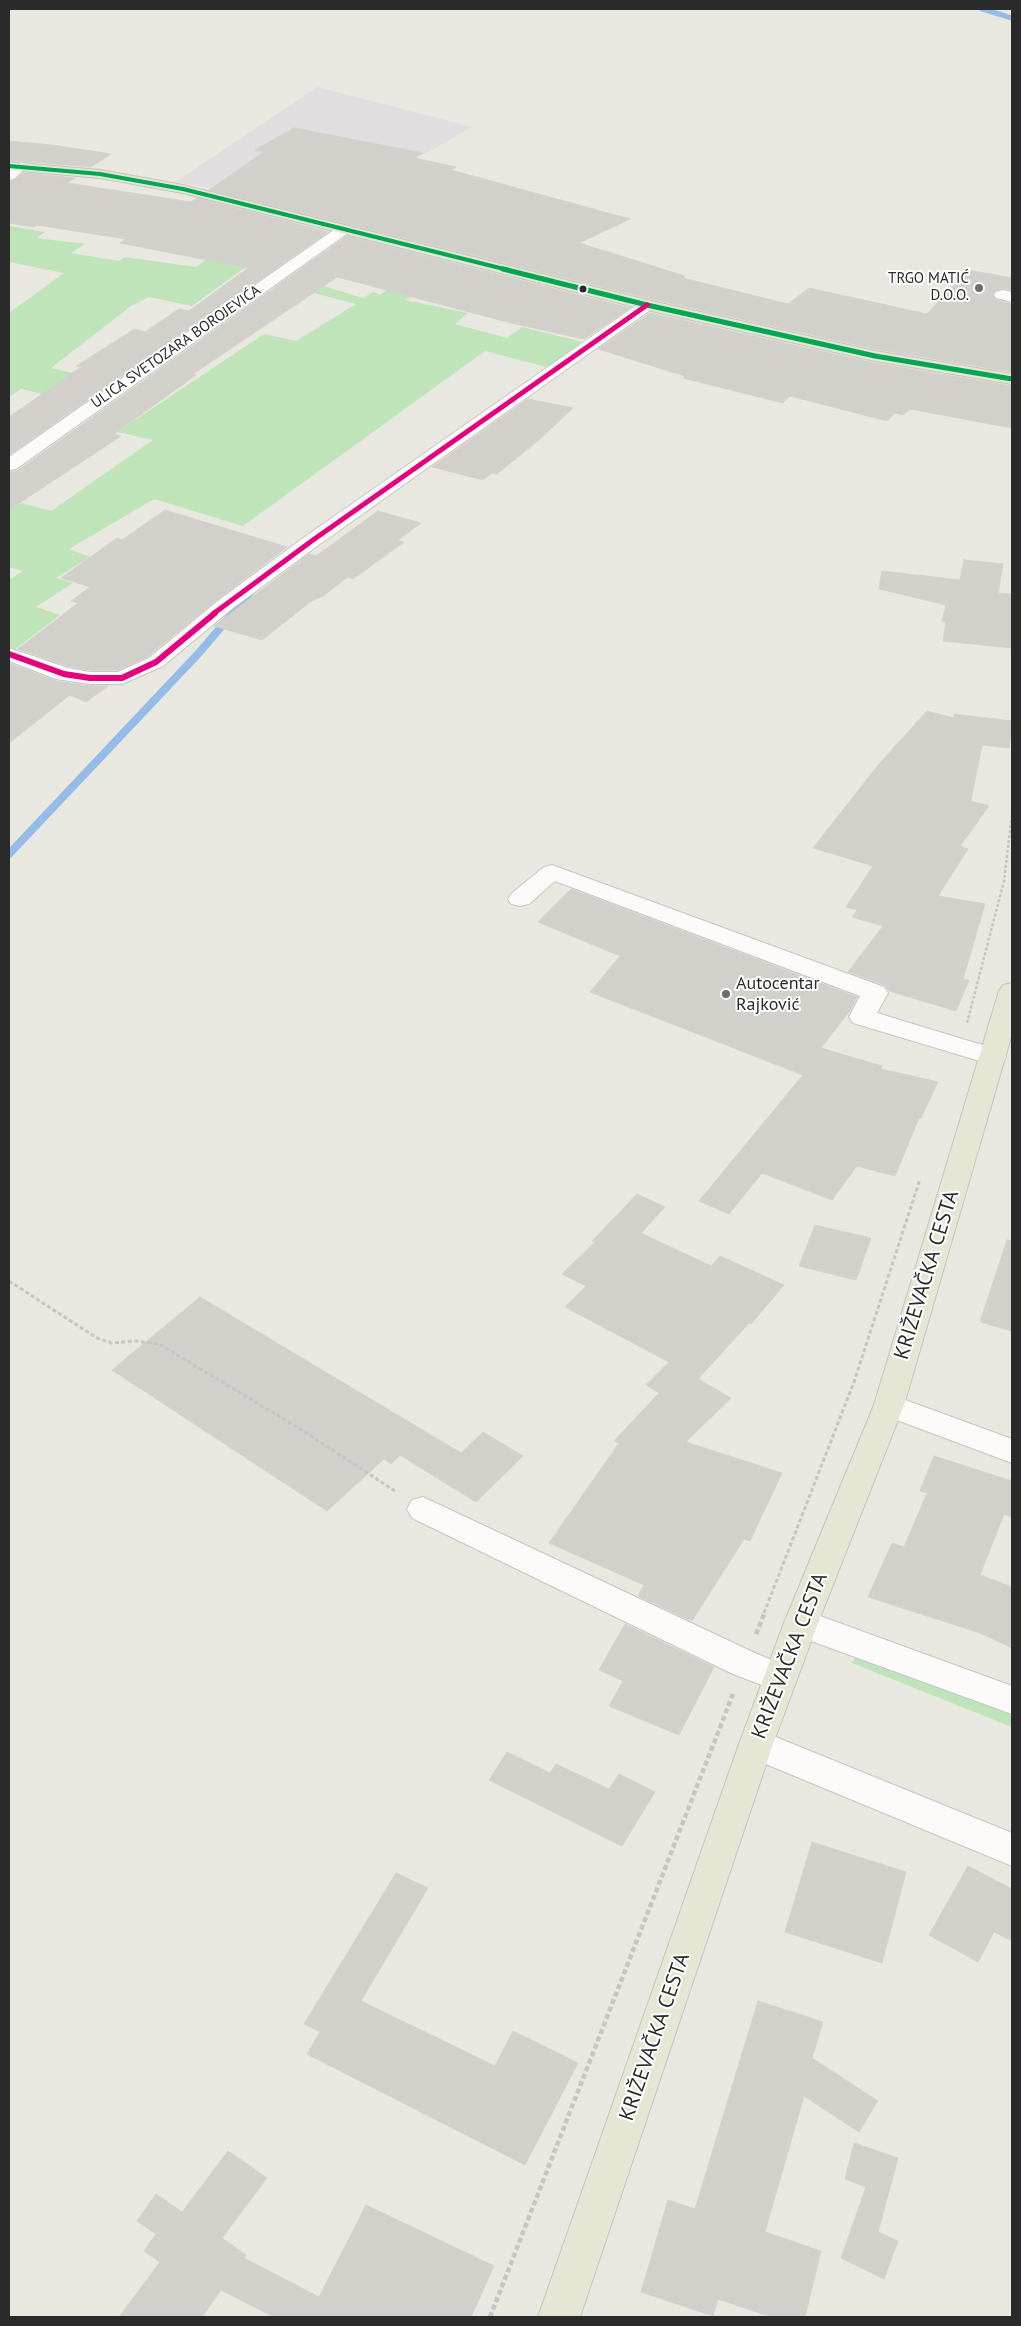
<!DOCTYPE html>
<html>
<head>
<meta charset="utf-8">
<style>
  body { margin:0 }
  #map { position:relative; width:1021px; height:2326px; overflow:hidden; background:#e8e7e0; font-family:"PT Sans",sans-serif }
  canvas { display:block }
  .frame { position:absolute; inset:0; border:10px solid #2a2a2a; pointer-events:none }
</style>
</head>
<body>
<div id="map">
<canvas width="1021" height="2326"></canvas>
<div class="frame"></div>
</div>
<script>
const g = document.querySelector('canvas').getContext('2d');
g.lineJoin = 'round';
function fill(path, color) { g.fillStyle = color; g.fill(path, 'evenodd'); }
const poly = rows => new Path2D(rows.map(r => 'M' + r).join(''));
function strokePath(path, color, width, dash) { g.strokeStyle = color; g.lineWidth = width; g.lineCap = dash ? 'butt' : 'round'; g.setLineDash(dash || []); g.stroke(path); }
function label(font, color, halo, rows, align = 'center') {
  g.font = font + ' "PT Sans",sans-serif'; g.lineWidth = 4; g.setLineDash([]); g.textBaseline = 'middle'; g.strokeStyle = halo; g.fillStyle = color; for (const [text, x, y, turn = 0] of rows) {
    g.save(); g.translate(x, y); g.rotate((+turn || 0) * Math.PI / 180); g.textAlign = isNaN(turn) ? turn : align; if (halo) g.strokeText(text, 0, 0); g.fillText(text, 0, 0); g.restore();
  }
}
const industrial = poly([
  [317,87,472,127,425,154,407,150,284,200,176,182]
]);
const green = poly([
  [9,226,45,232,36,238,85,244,71,253,119,261,125,257,196,267,212,255,254,261,192,306,149,297,131,306,51,368,113,382,85,404,21,389,9,397,9,313,64,273,9,262],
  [397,282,426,289,405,300,468,313,455,324,507,338,522,327,591,344,554,369,485,351,243,526,154,499,69,549,90,557,56,578,73,583,36,607,60,615,9,654,9,580,23,571,9,567,9,509,22,503,51,511,153,440,117,432,264,334,296,341,356,304,314,293,323,286,363,298,373,292,380,295],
  [857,1653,1012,1715,1012,1727,852,1663]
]);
const streamFar2 = poly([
  [982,9,1012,18]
]);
const streamFar1 = poly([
  [232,614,253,590]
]);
const stream = poly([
  [9,854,198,654,233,613]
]);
const building = poly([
  [294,128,423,153,415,158,456,167,451,170,630,219,579,243,685,276,683,278,788,304,809,288,927,314,968,270,1012,278,1012,290,1001,288,992,294,996,300,1012,304,1012,372,875,349,647,298,209,190,264,152,255,150,294,128],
  [9,141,52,145,111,154,91,167,9,160,9,141],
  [23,173,75,178,67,183,191,202,197,198,328,232,9,455,9,417,81,367,76,366,135,329,145,332,179,309,189,311,248,268,120,243,126,239,37,225,34,227,9,223,9,182,15,180,23,173],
  [347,236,630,308,584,339,511,323,337,277,193,374,196,375,114,434,121,436,9,510,9,472,17,471,347,236],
  [650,313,875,363,1012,386,1012,428,910,409,903,415,895,413,887,421,790,396,783,403,683,378,685,376,598,349,650,313],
  [528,399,573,408,540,439,497,474,492,473,483,480,432,467,528,399],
  [165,510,287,547,218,599,147,657,118,670,90,670,68,666,18,649,78,603,71,601,90,587,61,578,117,538,122,540,165,510],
  [378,511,421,523,398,540,404,542,353,579,348,577,323,596,310,602,262,640,214,626,309,554,316,556,378,511],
  [964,560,1003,564,998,593,1012,594,1012,648,943,641,946,622,942,621,946,605,879,589,882,571,960,580,964,560],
  [9,663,56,681,90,686,108,686,86,702,70,695,9,743,9,663],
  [927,711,954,718,954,714,1012,721,1009,748,982,745,971,801,989,806,960,846,968,849,938,896,985,904,963,979,969,980,956,1011,889,991,885,985,848,972,883,926,852,917,857,910,846,907,873,866,813,848,879,764,927,711],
  [571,889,857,997,851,1009,821,1048,882,1066,881,1069,938,1082,921,1118,919,1118,895,1176,857,1166,832,1200,762,1173,729,1214,699,1201,803,1075,590,992,620,956,538,922,571,889],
  [637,1194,665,1207,641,1233,711,1266,720,1256,784,1285,751,1324,749,1323,698,1379,731,1398,686,1442,782,1473,750,1541,744,1539,692,1621,640,1597,638,1595,644,1585,549,1543,619,1443,614,1441,659,1393,646,1385,669,1362,565,1307,586,1286,562,1274,595,1242,592,1241,637,1194],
  [815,1225,871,1238,856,1280,799,1266,815,1225],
  [1007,1240,1012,1241,1012,1331,980,1322,1007,1240],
  [200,1297,461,1453,483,1432,523,1456,476,1502,400,1455,391,1464,384,1459,327,1511,112,1370,200,1297],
  [934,1456,1012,1481,1012,1517,1004,1514,980,1575,1012,1587,1012,1648,980,1633,868,1597,892,1543,904,1547,927,1493,920,1491,934,1456],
  [625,1624,714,1667,679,1735,609,1706,623,1681,599,1670,625,1624],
  [507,1752,550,1773,556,1764,609,1789,619,1774,655,1792,622,1846,489,1780,507,1752],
  [812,1842,906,1872,882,1963,785,1932,812,1842],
  [968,1866,1012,1889,1012,1941,994,1932,978,1962,929,1935,968,1866],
  [396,1873,428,1888,361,2001,495,2066,513,2031,578,2063,525,2165,307,2054,320,2032,304,2024,396,1873],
  [758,2001,823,2022,812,2058,878,2101,859,2132,804,2096,765,2232,821,2251,805,2317,771,2317,718,2299,713,2316,641,2292,668,2200,695,2209,758,2001],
  [854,2143,898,2158,878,2232,898,2241,884,2279,841,2258,866,2187,845,2179,854,2143],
  [228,2151,267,2178,222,2238,246,2255,244,2258,319,2297,366,2205,494,2266,471,2317,274,2317,221,2290,202,2317,119,2317,160,2262,144,2251,156,2234,137,2221,156,2194,182,2212,228,2151]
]);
const pathFar2 = poly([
  [967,1023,1004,881,1012,814]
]);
const pathFar1 = poly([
  [9,1281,97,1338,112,1343,134,1341,159,1344,302,1430,395,1491],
  [764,1613,854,1382,920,1179]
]);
const path = poly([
  [756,1634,765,1612],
  [490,2317,733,1694]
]);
const minor = poly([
  [21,162,28,166,14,179,9,180,9,169,21,162],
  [343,225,348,227,351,230,348,233,16,469,9,470,9,457,338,227,343,225],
  [1002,290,1012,292,1012,302,996,298,994,295,996,292,1002,290],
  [647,300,653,302,655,305,653,308,320,544,233,608,163,666,122,684,90,684,56,679,9,661,9,648,68,668,90,672,118,672,149,658,219,600,306,536,641,302,647,300],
  [552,865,884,987,888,993,877,1013,1002,1051,1006,1057,1002,1063,993,1065,853,1023,849,1017,860,996,555,881,529,904,520,906,511,904,508,899,511,894,544,867,552,865],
  [889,1394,1012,1439,1012,1463,878,1413,874,1405,878,1397,889,1394],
  [423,1497,757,1654,792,1668,797,1678,792,1688,780,1692,733,1674,412,1518,407,1509,412,1500,423,1497],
  [801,1609,1012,1686,1012,1714,789,1633,784,1623,789,1613,801,1609],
  [756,1729,1012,1833,1012,1866,744,1755,739,1744,744,1733,756,1729]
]);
const major = poly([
  [9,162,100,170,183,185,647,300,875,351,1012,374,1012,384,875,361,647,310,183,193,100,178,9,170,9,162],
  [1012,983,1012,1034,904,1405,818,1623,773,1744,580,2317,538,2317,739,1744,784,1623,874,1405,999,991,1003,985,1012,983]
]);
const bus1Far1 = poly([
  [9,166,100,174,183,189,508,270]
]);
const bus1 = poly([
  [503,269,647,305,875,356,1012,379]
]);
const bus2Far1 = poly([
  [213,614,313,540,647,305]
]);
const bus2 = poly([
  [9,654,64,674,90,678,122,678,156,662,215,613]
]);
const markers = [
  [979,288,5,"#6c6c6a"],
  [583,289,4.5,"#2a2a2a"],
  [726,994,5,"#6c6c6a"]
];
const farPoinames = [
  ["TRGO MATIĆ",969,279],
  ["D.O.O.",969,296]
];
const farStreetnames = [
  ["ULICA SVETOZARA BOROJEVIĆA",176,347,-35]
];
const poiNames = [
  ["Autocentar",736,984],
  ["Rajković",736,1005]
];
const nearStreetnames = [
  ["KRIŽEVAČKA CESTA",927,1275,-73],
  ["KRIŽEVAČKA CESTA",790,1656,-69],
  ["KRIŽEVAČKA CESTA",655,2037,-71]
];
fill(industrial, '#e1dedf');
fill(green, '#bfe4ba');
strokePath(streamFar2, '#95bce9', 5);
strokePath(streamFar1, '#95bce9', 7);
strokePath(stream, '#95bce9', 8);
fill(building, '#d1d0cb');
strokePath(building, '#d3d2cc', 1);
strokePath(minor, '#c6c6c5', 2);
strokePath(major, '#c4c4c1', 2);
strokePath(pathFar2, '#c6c5c5', 2.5, [3, 2]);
strokePath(pathFar1, '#c6c5c5', 3, [4, 2.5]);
strokePath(path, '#c6c5c5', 4.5, [5, 3]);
fill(minor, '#fcfbfa');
fill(major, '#e5e6d4');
strokePath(bus1Far1, '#00a651', 4);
strokePath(bus1, '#00a651', 5);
strokePath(bus2Far1, '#e5007d', 5);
strokePath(bus2, '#e5007d', 6);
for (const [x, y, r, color] of markers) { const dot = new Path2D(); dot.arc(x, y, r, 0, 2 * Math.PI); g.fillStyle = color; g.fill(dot); strokePath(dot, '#fff', 2); }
label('15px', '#2a2a2a', '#fff', farPoinames, 'right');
label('15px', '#2a2a2a', '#fff', farStreetnames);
label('18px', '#2a2a2a', '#fff', poiNames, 'left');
label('21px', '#2a2a2a', '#fff', nearStreetnames);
</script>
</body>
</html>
